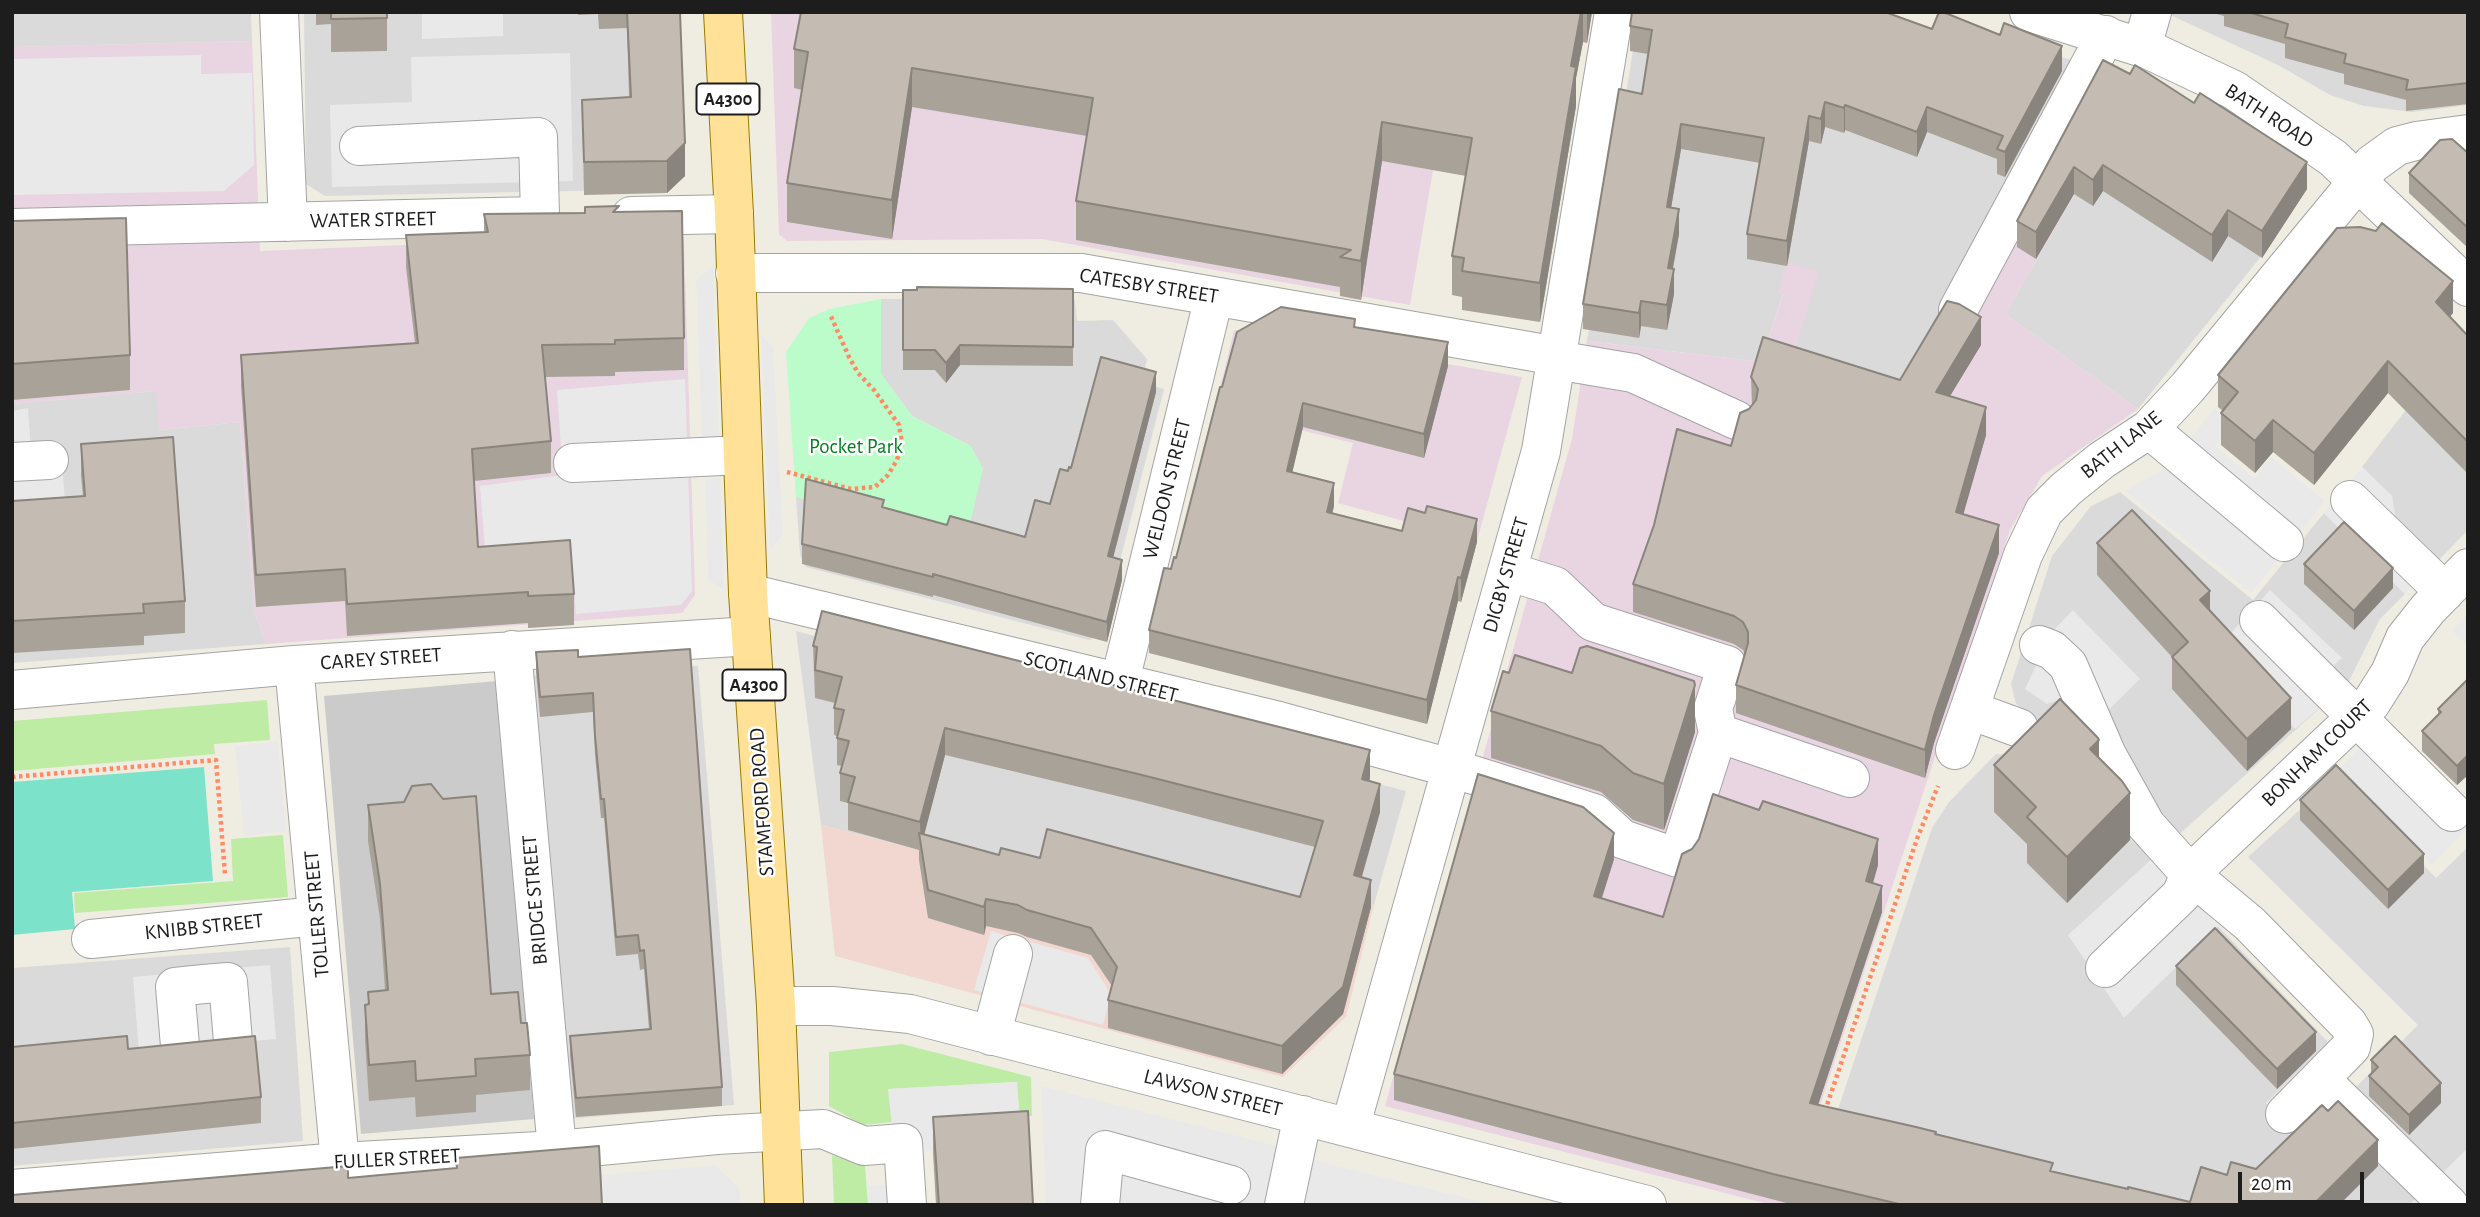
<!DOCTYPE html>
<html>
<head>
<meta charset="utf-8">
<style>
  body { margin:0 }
  #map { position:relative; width:2480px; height:1217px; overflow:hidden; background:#efede2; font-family:"Alegreya Sans",sans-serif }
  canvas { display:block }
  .frame { position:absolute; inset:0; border:14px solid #1d1d1d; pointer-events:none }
  .scale { position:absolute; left:2238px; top:1172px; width:126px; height:32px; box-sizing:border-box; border:4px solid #1d1d1d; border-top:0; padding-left:9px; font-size:21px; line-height:24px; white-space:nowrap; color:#1d1d1d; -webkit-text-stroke:5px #fff; paint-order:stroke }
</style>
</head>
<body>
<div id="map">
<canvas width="2480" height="1217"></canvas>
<div class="frame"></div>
<div class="scale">20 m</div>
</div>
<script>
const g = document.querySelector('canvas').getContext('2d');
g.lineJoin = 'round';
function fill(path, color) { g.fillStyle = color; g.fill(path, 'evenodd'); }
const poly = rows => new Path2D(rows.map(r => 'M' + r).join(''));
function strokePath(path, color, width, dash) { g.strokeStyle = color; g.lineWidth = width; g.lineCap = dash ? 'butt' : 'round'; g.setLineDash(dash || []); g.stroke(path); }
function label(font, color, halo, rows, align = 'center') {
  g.font = font + ' "Alegreya Sans",sans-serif'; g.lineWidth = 5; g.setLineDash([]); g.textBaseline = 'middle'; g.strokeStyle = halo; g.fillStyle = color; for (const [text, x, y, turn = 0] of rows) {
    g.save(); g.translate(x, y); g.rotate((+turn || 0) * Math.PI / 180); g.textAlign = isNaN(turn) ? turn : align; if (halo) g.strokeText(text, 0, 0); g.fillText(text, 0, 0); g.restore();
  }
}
const residential = poly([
  [12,12,251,12,252,41,12,47],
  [304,12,680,12,670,189,325,196,306,184],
  [1639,12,1744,12,2002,42,2076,61,1900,406,1788,371,1818,272,1778,292,1783,293,1761,362,1587,341],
  [2164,12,2468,12,2468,105,2412,112,2364,106,2330,95,2280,66],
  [2139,84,2301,195,2259,259,2138,409,2005,314],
  [881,299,1075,300,1077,321,1113,320,1147,359,1142,382,1164,389,1101,635,1089,640,806,567,800,555,796,497,966,539,971,446,912,416,881,374],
  [2468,329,2468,530,2436,563,2396,524,2392,496,2362,467],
  [157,391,160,430,240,422,254,610,266,644,12,663,12,404],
  [2120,492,2253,600,2324,513,2405,594,2380,619,2348,683,2155,856,2124,1017,2218,926,2328,1042,2266,1103,2303,1140,2418,1025,2248,857,2338,775,2436,878,2468,847,2468,1205,1806,1205,1932,828,1949,802,1996,754,2020,756,2035,718,2016,704,2011,684,2052,556,2091,506],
  [796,631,1406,791,1374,905,1309,888,1299,920,1036,880,821,825],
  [698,666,734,1105,567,1119,528,676],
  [290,947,303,1141,12,1166,12,968]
]);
const commercial = poly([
  [821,825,1036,880,1299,920,1309,887,1374,905,1346,1017,1283,1077,835,956]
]);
const industrial = poly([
  [771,12,1460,12,1410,305,1042,239,787,241,779,234],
  [252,41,260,251,405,245,684,240,695,595,682,613,266,644,254,610,240,422,159,430,156,391,12,404,12,47],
  [2076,61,2139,84,2005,314,2138,409,2042,476,2010,530,1787,1205,1772,1205,1385,1106,1572,439,1587,341,1761,362,1783,294,1778,292,1787,262,1819,272,1788,371,1900,406],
  [1234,330,1402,356,1522,377,1477,541,1338,503,1353,443,1215,409]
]);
const religious = poly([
  [497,681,534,1119,361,1134,324,696]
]);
const grass = poly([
  [267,700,270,740,214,744,215,754,12,771,12,721],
  [283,835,288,897,75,913,74,893,233,881,231,839],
  [902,1044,1031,1077,1032,1116,1020,1117,1016,1082,889,1089,892,1122,863,1125,829,1106,829,1052],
  [832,1155,865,1166,868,1205,834,1205]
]);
const park = poly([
  [881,299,881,374,912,416,971,446,983,469,966,540,796,497,786,352,809,318,829,309]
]);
const pitch = poly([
  [204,767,213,881,72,892,75,929,12,935,12,782]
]);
const parking = poly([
  [422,12,503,12,503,36,422,39],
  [570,53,573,181,332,187,330,105,412,102,411,57],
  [201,55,201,74,252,73,254,165,224,191,12,195,12,59],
  [713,266,719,438,702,438,696,280],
  [761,335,773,347,783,535,770,549],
  [685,379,692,591,681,605,576,614,573,570,487,574,480,486,563,475,557,390],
  [28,408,31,451,61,448,66,514,12,518,12,411],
  [2215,408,2233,423,2215,446,2254,478,2271,457,2325,501,2251,593,2125,491,2168,466],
  [2362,467,2392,496,2396,524,2436,563,2405,594,2324,513],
  [720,478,724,590,708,579,705,479],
  [2270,590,2342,658,2332,667,2348,683,2295,729,2220,645],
  [2073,610,2140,679,2084,734,2063,698,2047,704,2025,689,2051,633],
  [2468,614,2468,646,2452,631],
  [2382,727,2468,811,2468,827,2432,865,2338,769],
  [278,741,286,831,244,836,235,746],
  [2155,856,2218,926,2124,1018,2068,935],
  [991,931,1088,958,1111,994,1103,1025,974,990],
  [270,965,276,1039,139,1051,133,977],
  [1017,1082,1022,1145,918,1152,921,1205,869,1205,868,1186,898,1184,888,1089],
  [1041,1086,1281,1147,1268,1205,1046,1205],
  [2468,1148,2468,1205,2409,1205],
  [1313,1160,1494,1205,1303,1205],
  [715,1165,740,1189,740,1205,604,1205,602,1175]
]);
const path = poly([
  [787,472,851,489,875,487,888,475,897,460,902,444,899,425,874,390,858,373,849,357,830,314],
  [12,777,216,760,225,875],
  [1825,1111,1917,839,1938,786]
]);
const minor = poly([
  [279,12,288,222],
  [2029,12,2149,50,2234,90,2333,158,2468,287],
  [2142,47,2152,12],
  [359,146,538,137,540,216],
  [631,216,734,214],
  [12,228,536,216],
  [735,273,1081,273,1557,356],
  [1958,310,2106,35],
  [1556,360,1633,373,1736,420],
  [2149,429,2284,542],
  [12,462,49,460],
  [573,463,743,455],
  [2350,500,2445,592],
  [1507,571,1555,586,1593,622,1727,665,1713,709,1718,733],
  [748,593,1279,721,1451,768,1594,813,1622,839,1678,858,1718,733,1850,778],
  [2259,620,2452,812],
  [2039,645,2052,650,2068,665,2107,755,2146,825,2190,874,2250,924,2348,1024,2354,1034,2351,1047,2285,1114],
  [512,650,557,1150],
  [294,665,340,1162],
  [1120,681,1214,297],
  [12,690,294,665,751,636],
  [1970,710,2019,728],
  [1955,750,2023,555,2044,511,2066,489,2102,460,2149,429,2188,387,2372,164,2397,146,2416,141,2468,134],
  [91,939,317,916],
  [2105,968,2181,895,2190,874,2371,703,2390,673,2405,638,2428,609,2468,568],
  [776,1006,832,1006,910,1014,1647,1205],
  [991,1036,1013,954],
  [180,1046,175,987,204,984,228,982,233,1041],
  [2320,1079,2449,1205],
  [1350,1128,1541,451,1614,12],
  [12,1189,340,1162,557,1150,717,1135,823,1129,864,1146,903,1143,907,1205],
  [1100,1205,1105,1150,1231,1185],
  [1284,1205,1303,1115]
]);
const major = poly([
  [723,12,734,214,748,593,776,1006,784,1205]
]);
const wall = poly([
  [316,12,387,12,387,51,331,52,331,24,316,25],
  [578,12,680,12,685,176,667,193,584,195,582,100,629,97,627,28,599,29,598,14,578,15],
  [801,12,1592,12,1587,43,1583,42,1576,78,1576,106,1540,322,1462,310,1462,297,1452,295,1452,256,1466,176,1382,161,1361,300,1340,296,1340,287,1076,240,1076,201,1087,136,912,107,892,239,787,222,787,183,802,90,794,88,794,49],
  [2209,12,2468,13,2468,104,2406,111,2406,100,2344,84,2344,74,2285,58,2285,44,2224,26,2224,16],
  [1630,26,1932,29,2062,71,2005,177,1997,174,1997,159,1927,132,1917,157,1845,130,1844,133,1825,127,1821,144,1809,141,1787,266,1747,259,1747,234,1760,163,1681,149,1671,208,1679,234,1673,269,1674,294,1667,330,1641,326,1639,338,1583,329,1583,304,1642,94,1648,54,1630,51],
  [2130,74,2307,189,2262,258,2228,236,2212,262,2103,191,2093,206,2074,194,2036,259,2017,247,2017,221],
  [2468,153,2468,248,2409,193,2409,173],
  [619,212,684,338,684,370,615,372,615,376,545,377,551,441,551,473,474,481,478,547,574,594,574,625,528,628,528,623,347,636,345,601,256,607,241,386,241,355,415,343,406,267,406,235,484,233,484,214],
  [12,221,130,355,130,390,12,400],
  [1073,289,1073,366,960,365,946,383,935,370,903,370,903,290],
  [2453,313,2449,317,2468,336,2468,474,2388,393,2314,485,2273,452,2255,473,2221,445,2221,413,2223,411,2218,407,2218,375],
  [1355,327,1448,366,1424,458,1303,427,1292,472,1334,506,1332,514,1402,531,1477,542,1461,602,1458,601,1427,724,1149,653,1149,630,1171,569,1176,558,1222,387],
  [1981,345,1950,396,1986,435,1963,514,1999,553,1934,743,1925,778,1736,713,1736,685,1745,654,1743,650,1734,644,1633,612,1633,584,1731,446,1752,406,1751,377,1900,380],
  [1156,392,1113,558,1122,580,1107,642,933,595,933,597,802,564,802,544,884,508,947,525,1025,537,1050,504,1068,471],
  [81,444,185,601,185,633,144,636,144,645,12,653,12,501,83,496,81,476],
  [2097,543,2210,609,2291,729,2247,771,2172,689,2172,657,2097,575],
  [2304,564,2393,588,2354,630,2304,584],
  [813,646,1370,778,1369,781,1380,812,1362,877,1371,907,1343,1014,1282,1074,1108,1028,1108,1000,1112,986,1091,955,1027,937,1018,933,986,926,984,935,928,918,919,860,919,850,848,830,848,803,840,801,840,773,842,766,837,765,837,736,834,735,834,708,835,703,815,698],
  [945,755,1138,801,1315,847,1300,897,1040,858,999,855,924,834],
  [690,649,722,1087,722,1106,576,1117,570,1055,570,1036,649,1029,644,969,640,970,638,954,616,956,604,818,601,818,595,755,593,712,540,717,536,672,536,652,578,657],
  [2468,679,2468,775,2457,785,2422,751,2422,731,2438,716,2438,709],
  [1491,711,1695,732,1664,830,1633,820,1601,792,1491,758],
  [2099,758,2130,840,2067,903,2027,863,2027,844,1994,812,1994,765],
  [2300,800,2424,873,2388,909,2300,820],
  [368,805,491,994,521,1023,530,1055,530,1090,476,1095,476,1112,416,1117,415,1097,369,1101,365,1040,365,1005,368,1004,368,992,385,990,380,919,368,841],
  [1759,810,1878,865,1873,883,1882,912,1818,1105,1936,1134,2053,1172,2190,1202,2227,1175,2256,1169,2378,1166,2339,1205,1794,1205,1394,1100,1394,1074,1614,859,1602,898,1663,917,1692,849],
  [2176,966,2316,1051,2277,1089,2176,985],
  [12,1047,128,1049,261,1097,261,1123,12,1149],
  [2371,1060,2441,1103,2409,1135,2369,1096,2369,1076,2371,1074],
  [933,1117,1033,1205,936,1205,933,1153]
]);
const shadedWall = poly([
  [1581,12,1583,12,1583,42,1576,78,1576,106,1540,322,1540,283,1571,66],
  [1587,12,1592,12,1587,43],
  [2062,46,2062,71,2005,177,2005,152],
  [912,68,912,107,892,239,892,200],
  [1825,102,1825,127,1821,144,1821,119],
  [1845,105,1845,130,1844,133,1844,108],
  [1927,107,1927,132,1917,157,1917,132],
  [1809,116,1809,141,1787,266,1787,241],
  [1382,122,1382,161,1361,300,1361,261],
  [1681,124,1681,149,1667,232,1667,207],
  [685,143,685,176,667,193,667,161],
  [2307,162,2307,189,2262,258,2262,231],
  [2103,165,2103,191,2093,206,2093,180],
  [2074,167,2074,194,2036,259,2036,232],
  [1679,209,1679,234,1668,293,1668,268],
  [2228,210,2228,236,2212,262,2212,235],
  [1674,269,1674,294,1667,330,1667,305],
  [2453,281,2453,313,2436,334,2436,302],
  [1641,301,1641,326,1639,338,1639,313],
  [1981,317,1981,345,1936,419,1936,392],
  [1448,342,1448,366,1424,458,1424,434],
  [960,345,960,365,946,383,946,363],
  [2388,361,2388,393,2314,485,2314,453],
  [1156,372,1156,392,1108,577,1108,556],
  [1303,403,1303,427,1287,495,1287,471],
  [1986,407,1986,435,1956,540,1956,512],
  [2273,420,2273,452,2255,473,2255,441],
  [1334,483,1334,506,1327,536,1327,512],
  [1477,519,1477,542,1461,602,1461,578],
  [1999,525,1999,553,1934,743,1925,778,1925,750,1934,715],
  [1122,560,1122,580,1107,642,1107,622],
  [2393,568,2393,588,2354,630,2354,611],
  [1458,577,1458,601,1427,724,1427,700],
  [2210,591,2210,623,2200,600],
  [1695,685,1695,732,1664,830,1664,784],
  [2291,698,2291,729,2247,771,2247,739],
  [945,728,945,755,921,847,920,822],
  [2099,740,2099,786,2090,749],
  [1370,750,1370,778,1362,806,1362,779],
  [2468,755,2468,775,2457,785,2457,766],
  [1380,784,1380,812,1354,903,1354,875],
  [2130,793,2130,840,2067,903,2067,857],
  [1614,833,1614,859,1594,922,1594,896],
  [1878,839,1878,865,1866,907,1866,881],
  [2424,854,2424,873,2388,909,2388,890],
  [1371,880,1371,907,1343,1014,1282,1074,1282,1046],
  [1882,886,1882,912,1810,1129,1810,1103],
  [986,899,986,926,984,935,984,907],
  [2316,1032,2316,1051,2277,1089,2277,1069],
  [2441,1083,2441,1103,2409,1135,2409,1115],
  [2378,1140,2378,1166,2339,1205,2313,1205]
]);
const building = poly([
  [331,12,387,12,387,18,331,19,331,12],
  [627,12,680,12,685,143,667,161,584,162,582,100,631,97,627,12],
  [801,12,1581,12,1571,66,1576,67,1540,283,1462,271,1464,258,1452,256,1472,138,1382,122,1361,261,1340,257,1351,250,1076,201,1093,98,912,68,892,200,787,183,808,52,794,49,801,12],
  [1632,12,1885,12,1932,29,1939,12,1943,12,2000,35,2004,23,2062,46,2005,152,1997,149,2003,136,1927,107,1917,132,1845,105,1844,108,1825,102,1821,119,1809,116,1787,241,1747,234,1764,138,1681,124,1667,207,1679,209,1668,268,1674,269,1667,305,1641,301,1639,313,1583,304,1619,89,1642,94,1652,30,1630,26,1632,12],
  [2248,12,2468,13,2468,83,2406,90,2408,80,2344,63,2346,54,2285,37,2288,24,2248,12],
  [2103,60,2130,74,2135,65,2194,103,2200,93,2307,162,2262,231,2228,210,2212,235,2103,165,2093,180,2074,167,2036,232,2017,221,2103,60],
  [2452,139,2468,153,2468,228,2409,173,2440,140,2452,139],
  [619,206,613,212,682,211,684,338,615,340,615,344,542,345,551,441,472,449,478,547,570,540,574,594,528,596,528,592,347,604,345,569,256,575,241,355,418,343,406,235,488,232,484,214,585,213,585,207,619,206],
  [126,218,130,355,12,364,12,221,126,218],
  [2382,223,2453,281,2436,302,2468,336,2468,442,2388,361,2314,453,2273,420,2255,441,2221,413,2238,392,2218,375,2337,228,2360,227,2376,231,2382,223],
  [917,287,1073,289,1073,347,960,345,946,363,935,350,903,350,903,290,917,290,917,287],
  [1947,301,1959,304,1981,317,1936,392,1986,407,1956,512,1999,525,1934,715,1925,750,1736,685,1748,643,1748,632,1743,622,1734,616,1633,584,1654,525,1677,429,1731,446,1740,413,1749,409,1756,400,1758,389,1751,377,1763,337,1900,380,1947,301],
  [1281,307,1355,319,1354,327,1448,342,1424,434,1303,403,1287,471,1334,483,1327,512,1402,531,1408,508,1425,513,1427,506,1477,519,1461,578,1458,577,1427,700,1149,630,1164,568,1171,569,1174,557,1176,558,1220,387,1222,387,1237,332,1281,307],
  [1101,357,1156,372,1108,556,1122,560,1107,622,933,574,933,577,802,544,806,479,884,500,882,507,947,525,950,516,1025,537,1035,500,1050,504,1060,469,1068,471,1069,467,1071,468,1101,357],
  [173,437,185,601,143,604,144,613,12,621,12,501,85,496,81,444,173,437],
  [2132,510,2210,591,2200,600,2291,698,2247,739,2172,657,2188,642,2097,543,2132,510],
  [2344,522,2393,568,2354,611,2304,564,2344,522],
  [822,611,1370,750,1362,779,1380,784,1354,875,1371,880,1343,987,1282,1046,1108,1000,1117,967,1091,928,1027,910,1018,905,986,899,984,907,928,890,919,833,999,855,1001,848,1040,858,1047,829,1300,897,1323,821,1138,774,945,728,920,822,848,802,855,777,840,773,849,741,837,738,844,710,834,708,842,677,815,670,817,647,813,646,822,611],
  [1587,646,1694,681,1695,685,1664,784,1633,773,1601,746,1491,711,1503,671,1509,673,1515,655,1572,673,1580,648,1587,646],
  [690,649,722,1087,576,1098,570,1036,651,1029,644,950,640,951,638,935,616,937,604,799,601,799,595,736,593,693,540,697,536,652,578,650,578,657,690,649],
  [2468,679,2468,755,2457,766,2422,731,2441,712,2438,709,2468,679],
  [2060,699,2098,738,2099,740,2090,749,2122,781,2130,793,2067,857,2027,817,2036,807,1994,765,2060,699],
  [2336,765,2424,854,2388,890,2300,800,2336,765],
  [1478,774,1583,807,1614,833,1594,896,1663,917,1682,854,1692,849,1699,839,1713,794,1759,810,1763,801,1878,839,1866,881,1882,886,1810,1103,1916,1127,1936,1132,1935,1134,2053,1163,2050,1171,2128,1189,2128,1187,2190,1202,2201,1167,2227,1175,2231,1162,2256,1169,2322,1105,2328,1111,2338,1101,2378,1140,2313,1205,1903,1205,1773,1174,1394,1074,1478,774],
  [431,784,443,799,476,796,491,994,518,992,521,1023,527,1023,530,1055,475,1059,476,1076,416,1081,415,1061,369,1065,365,1005,369,1004,368,992,388,990,380,884,368,805,404,802,412,786,431,784],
  [2215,928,2316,1032,2277,1069,2176,966,2215,928],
  [127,1036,128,1049,255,1036,261,1097,12,1123,12,1047,127,1036],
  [2395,1036,2441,1083,2409,1115,2369,1076,2378,1067,2371,1060,2395,1036],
  [1028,1111,1033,1205,939,1205,933,1117,1028,1111],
  [599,1146,602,1205,12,1205,12,1195,348,1166,348,1178,457,1168,456,1158,599,1146]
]);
const shields = [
  [728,99,63],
  [754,685,63]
];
const shieldNames = [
  ["A4300",728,99],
  ["A4300",754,685]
];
const streetNames = [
  ["BATH ROAD",2269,116,33],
  ["WATER STREET",373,220,-1],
  ["CATESBY STREET",1149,286,9],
  ["BATH LANE",2121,445,-38],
  ["WELDON STREET",1167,489,-76],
  ["DIGBY STREET",1506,575,-74],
  ["CAREY STREET",381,659,-4],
  ["SCOTLAND STREET",1101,677,14],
  ["BONHAM COURT",2317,753,-44],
  ["STAMFORD ROAD",762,802,-94],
  ["BRIDGE STREET",535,900,-95],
  ["TOLLER STREET",317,914,-95],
  ["KNIBB STREET",204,927,-6],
  ["LAWSON STREET",1213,1093,14],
  ["FULLER STREET",397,1159,-3]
];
const parkNames = [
  ["Pocket Park",856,447]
];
fill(residential, '#dbdada');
fill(commercial, '#f1d7d0');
fill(industrial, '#e9d4e2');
fill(religious, '#cbcbcb');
fill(grass, '#beeca5');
fill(park, '#bcfccb');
fill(pitch, '#7ce3ca');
fill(parking, '#e9e9e9');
strokePath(minor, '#a4a4a4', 40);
strokePath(major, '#967b00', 40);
strokePath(path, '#ff8a63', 4.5, [3.5, 3.5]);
strokePath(minor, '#fff', 38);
strokePath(major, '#ffe297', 38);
fill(wall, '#a9a299');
fill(shadedWall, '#89847d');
fill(building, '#c4bcb2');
strokePath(building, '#89847d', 2);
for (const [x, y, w] of shields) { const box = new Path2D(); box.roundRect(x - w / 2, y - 15.5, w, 31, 5); g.fillStyle = '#fff'; g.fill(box); strokePath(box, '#1d1d1d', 2); }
label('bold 19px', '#1d1d1d', null, shieldNames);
label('21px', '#1d1d1d', '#fff', streetNames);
label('21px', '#068122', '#fff', parkNames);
</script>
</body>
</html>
